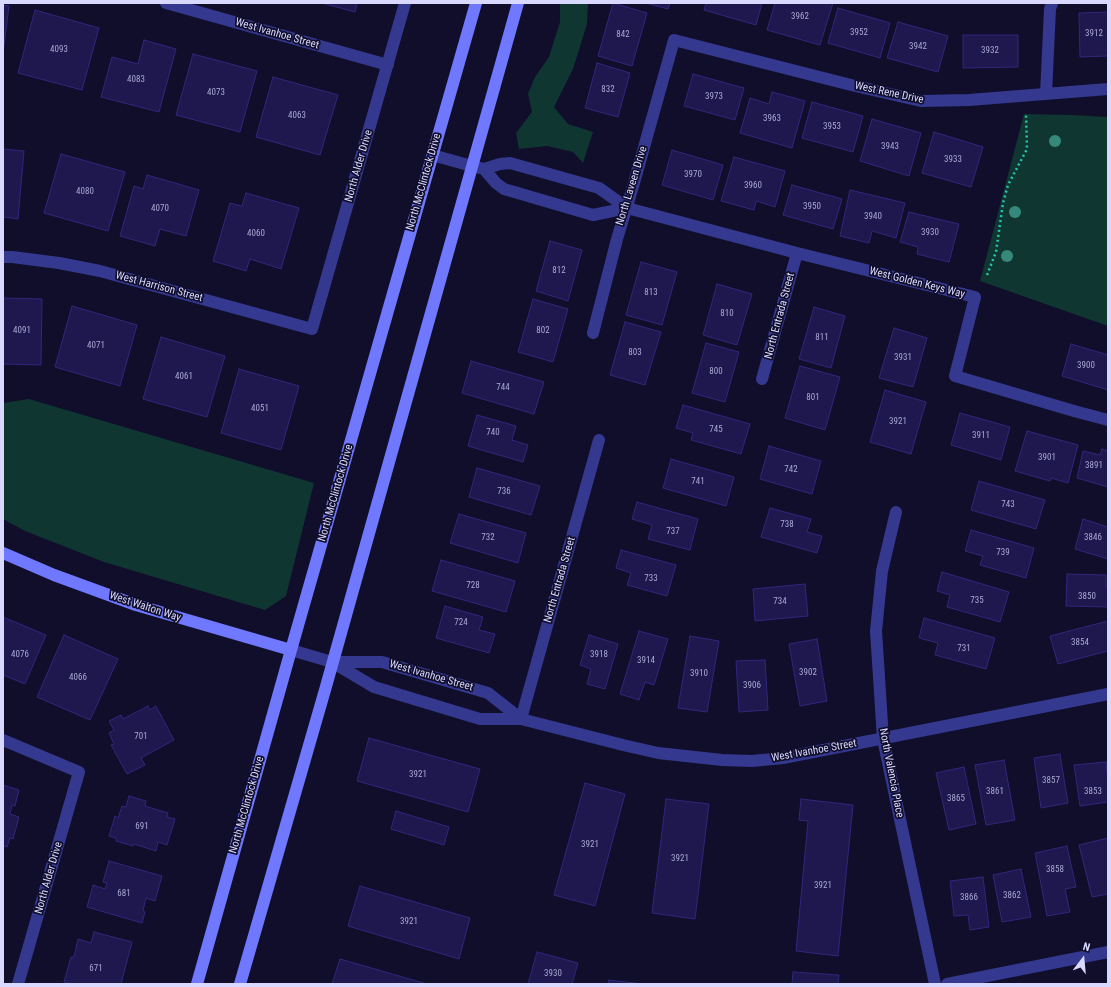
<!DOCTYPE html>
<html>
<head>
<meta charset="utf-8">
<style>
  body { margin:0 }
  #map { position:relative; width:1111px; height:987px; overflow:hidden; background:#100e2b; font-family:"Roboto Condensed",sans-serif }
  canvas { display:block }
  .frame { position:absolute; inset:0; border:4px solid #d9d8ff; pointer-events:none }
  .north { position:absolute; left:1063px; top:939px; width:40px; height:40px; -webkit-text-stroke:3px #100e2b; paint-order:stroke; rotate:16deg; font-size:11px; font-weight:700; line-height:16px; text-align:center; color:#d9d8ff }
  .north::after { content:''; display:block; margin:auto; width:14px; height:18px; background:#d9d8ff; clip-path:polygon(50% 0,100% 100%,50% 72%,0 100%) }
</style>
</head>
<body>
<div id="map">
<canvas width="1111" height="987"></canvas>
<div class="frame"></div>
<div class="north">N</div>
</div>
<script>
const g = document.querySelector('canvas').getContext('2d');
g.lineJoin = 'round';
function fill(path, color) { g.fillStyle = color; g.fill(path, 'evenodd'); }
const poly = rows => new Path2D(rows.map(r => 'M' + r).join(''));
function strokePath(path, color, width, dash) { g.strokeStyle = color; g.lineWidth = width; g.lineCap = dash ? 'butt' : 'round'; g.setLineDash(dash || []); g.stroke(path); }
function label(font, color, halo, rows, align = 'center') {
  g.font = font + ' "Roboto Condensed",sans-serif'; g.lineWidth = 3.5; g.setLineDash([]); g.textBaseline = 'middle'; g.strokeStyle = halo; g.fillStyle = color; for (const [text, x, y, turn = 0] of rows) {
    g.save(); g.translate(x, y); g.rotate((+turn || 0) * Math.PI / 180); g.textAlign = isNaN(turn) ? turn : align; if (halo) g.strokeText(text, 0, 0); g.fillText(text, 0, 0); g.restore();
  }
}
const green = poly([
  [560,3,588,3,587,24,573,69,554,107,568,124,593,132,583,163,573,152,547,146,519,149,516,133,532,112,528,94,535,77,549,57,560,22],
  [1024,114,1072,115,1108,117,1108,326,980,281],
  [29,399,314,483,286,596,265,610,104,562,25,531,3,519,3,403]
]);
const building = poly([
  [322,3,357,3,355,12,322,3],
  [613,3,647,13,632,66,598,56,613,3],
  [646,3,670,3,668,9,646,3],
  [706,3,762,3,756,25,704,10,706,3],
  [775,3,833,3,820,45,767,30,775,3],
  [3,5,9,6,3,53,3,5],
  [838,8,890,23,880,58,828,43,838,8],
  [35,10,99,28,82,90,18,73,35,10],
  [1108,12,1108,56,1080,57,1079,13,1108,12],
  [898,22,948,36,938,72,887,58,898,22],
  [963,35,1018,35,1018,67,963,68,963,35],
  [144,40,176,49,159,112,101,97,112,57,138,64,144,40],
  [193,54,257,71,240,132,176,115,193,54],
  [597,63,630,73,618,117,585,108,597,63],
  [693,74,744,88,735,120,684,106,693,74],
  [273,77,338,95,320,155,256,137,273,77],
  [772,92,805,101,792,148,740,133,750,98,769,104,772,92],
  [812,102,863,116,853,152,802,138,812,102],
  [872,119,921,133,909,176,860,161,872,119],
  [934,132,983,147,971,187,922,173,934,132],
  [3,149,24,151,18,219,3,217,3,149],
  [672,150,723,165,713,200,662,185,672,150],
  [61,154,125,172,108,231,44,213,61,154],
  [734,157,785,171,775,207,756,201,754,210,721,201,734,157],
  [147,175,199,190,186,236,160,229,155,246,120,236,134,186,143,189,147,175],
  [792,185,842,199,833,229,783,215,792,185],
  [850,190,905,203,896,238,872,231,869,243,840,236,850,190],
  [246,193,299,208,281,269,250,259,246,271,213,261,230,203,242,206,246,193],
  [909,212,959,224,949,262,917,254,918,247,900,242,909,212],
  [550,241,582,250,568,301,536,291,550,241],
  [641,262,677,272,662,325,626,315,641,262],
  [717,284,752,294,737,345,703,335,717,284],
  [3,298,42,299,41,365,3,364,3,298],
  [533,299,568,309,553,362,518,352,533,299],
  [72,306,137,325,120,386,55,367,72,306],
  [814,307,845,316,831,368,799,359,814,307],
  [625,322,661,332,645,385,610,375,625,322],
  [894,328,927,338,913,387,879,378,894,328],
  [161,337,225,356,207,417,143,399,161,337],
  [706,343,739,352,725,402,692,393,706,343],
  [1071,344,1108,355,1108,390,1062,376,1071,344],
  [471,361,544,382,534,414,462,393,471,361],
  [800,366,840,377,825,430,785,418,800,366],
  [239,369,299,386,281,450,221,433,239,369],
  [885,390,926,402,911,454,870,442,885,390],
  [683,405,750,424,741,454,691,440,693,433,676,428,683,405],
  [960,413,1010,427,1001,460,951,445,960,413],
  [477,415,516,426,512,440,528,445,523,462,468,446,477,415],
  [1027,431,1078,445,1068,483,1051,478,1050,481,1015,471,1027,431],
  [769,446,821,461,812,494,760,479,769,446],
  [1102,449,1108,451,1108,487,1077,478,1083,451,1100,455,1102,449],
  [671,459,734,477,726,506,663,488,671,459],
  [477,468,540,486,531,515,469,497,477,468],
  [979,481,1045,500,1036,529,971,510,979,481],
  [637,502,698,519,690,550,648,539,652,525,632,519,637,502],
  [770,508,811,519,807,532,822,536,817,553,761,537,770,508],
  [459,514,526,533,518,563,450,543,459,514],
  [1083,519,1108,527,1108,559,1075,549,1083,519],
  [971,530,1034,548,1026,578,980,565,983,556,965,551,971,530],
  [621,550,676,565,667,596,627,585,631,573,616,568,621,550],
  [441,560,515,581,506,612,432,591,441,560],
  [942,572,1009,592,1000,622,947,607,950,595,937,591,942,572],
  [1067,574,1106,575,1106,587,1108,587,1108,607,1066,606,1067,574],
  [805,584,808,616,755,621,753,589,805,584],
  [445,606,483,617,479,630,495,634,489,653,436,638,445,606],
  [3,617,46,635,25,684,3,675,3,617],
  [924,618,995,638,986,669,935,655,938,643,919,638,924,618],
  [1108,621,1108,651,1058,664,1050,636,1108,621],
  [639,631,668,639,654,685,645,682,639,700,620,694,639,631],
  [64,635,118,659,90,720,37,697,64,635],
  [589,635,618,644,605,689,587,684,591,669,580,665,589,635],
  [690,636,719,641,707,712,678,708,690,636],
  [817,639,827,701,800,706,789,644,817,639],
  [765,660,768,710,739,712,736,661,765,660],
  [148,706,150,710,156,706,174,740,141,758,145,765,127,774,111,745,114,744,109,733,114,730,109,721,121,715,123,719,148,706],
  [369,738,480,769,468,812,357,781,369,738],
  [1060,754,1068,803,1041,808,1034,758,1060,754],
  [1004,760,1015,820,986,825,975,765,1004,760],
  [1106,762,1108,781,1108,802,1080,806,1074,765,1106,762],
  [964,767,976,824,949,830,936,773,964,767],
  [585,783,625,794,595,906,554,895,585,783],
  [3,785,19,790,15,806,12,805,10,814,19,817,13,839,10,838,7,847,3,846,3,785],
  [129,796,146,801,145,806,168,813,167,817,175,819,167,845,158,842,156,851,134,844,133,846,116,841,116,838,109,836,115,816,118,818,122,806,126,807,129,796],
  [666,799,709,804,695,919,652,913,666,799],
  [801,799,853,805,838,956,796,951,808,821,799,820,801,799],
  [396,811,449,827,444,845,391,829,396,811],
  [1108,838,1108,894,1092,897,1079,845,1108,838],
  [1067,846,1076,887,1065,889,1070,912,1047,916,1035,853,1067,846],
  [109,861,162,876,155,901,146,898,143,911,145,912,142,923,87,907,93,885,105,889,107,883,103,882,109,861],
  [1021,869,1031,917,1002,922,993,875,1021,869],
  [983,877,989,927,970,930,968,915,954,916,950,881,983,877],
  [360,886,470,918,459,959,348,926,360,886],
  [94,932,132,942,121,984,73,984,64,982,71,957,74,957,78,939,91,943,94,932],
  [537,952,578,963,572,984,528,984,537,952],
  [340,959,427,984,332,984,340,959],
  [793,972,839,975,838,984,792,984,793,972],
  [609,980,643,984,608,984,609,980]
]);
const path = poly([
  [987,275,996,252,1003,203,1008,185,1027,149,1026,114]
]);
const lane = poly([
  [432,155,472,166]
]);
const street = poly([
  [166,3,388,65],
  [1046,94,1050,9,1052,3],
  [472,166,484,169,500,164,510,163,599,188,627,208,797,253,975,297,955,376,1074,411,1108,420],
  [484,169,496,183,504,189,593,215,627,208],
  [3,257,12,257,59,263,100,271,312,329,405,3],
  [593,333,617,239,634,183,674,40,851,85,921,101,969,100,1108,89],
  [762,379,797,253],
  [896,512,882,571,876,631,883,739,935,984],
  [291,650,332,662,374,687,480,719,521,719,623,745,658,753,722,760,752,761,783,758,1108,694],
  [332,662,382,662,488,693,521,719],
  [521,719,599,440],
  [3,740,79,772,18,984],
  [947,984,1108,952]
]);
const secondary = poly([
  [3,553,54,575,136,605,291,650],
  [197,984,291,650,476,3],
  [240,984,325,690,518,3]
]);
const trees = [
  [1055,141],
  [1015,212],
  [1007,256]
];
const numberNames = [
  ["3962",800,17],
  ["3952",859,33],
  ["3912",1094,34],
  ["842",623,35],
  ["3942",918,47],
  ["4093",59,50],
  ["3932",990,51],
  ["4083",136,80],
  ["832",608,90],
  ["4073",216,93],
  ["3973",714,97],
  ["4063",297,116],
  ["3963",772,119],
  ["3953",832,127],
  ["3943",890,147],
  ["3933",953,160],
  ["3970",693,175],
  ["3960",753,186],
  ["4080",85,192],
  ["3950",812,207],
  ["4070",160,209],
  ["3940",873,217],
  ["3930",930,233],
  ["4060",256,234],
  ["812",559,271],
  ["813",651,293],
  ["810",727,314],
  ["4091",22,331],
  ["802",543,331],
  ["811",822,338],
  ["4071",96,346],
  ["803",635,353],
  ["3931",903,358],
  ["3900",1086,366],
  ["800",716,372],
  ["4061",184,377],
  ["744",503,388],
  ["801",813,398],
  ["4051",260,409],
  ["3921",898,422],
  ["745",716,430],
  ["740",493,433],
  ["3911",981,436],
  ["3901",1047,458],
  ["3891",1094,466],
  ["742",791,470],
  ["741",698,482],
  ["736",504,492],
  ["743",1008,505],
  ["738",787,525],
  ["737",673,532],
  ["732",488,538],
  ["3846",1093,538],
  ["739",1003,553],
  ["733",651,579],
  ["728",473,586],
  ["3850",1087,597],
  ["735",977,601],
  ["734",780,602],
  ["724",461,623],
  ["3854",1080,643],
  ["731",964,649],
  ["4076",20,655],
  ["3918",599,655],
  ["3914",646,661],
  ["3902",808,673],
  ["3910",699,674],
  ["4066",78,678],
  ["3906",752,686],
  ["701",141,737],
  ["3921",418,775],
  ["3857",1051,781],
  ["3861",995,792],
  ["3853",1093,792],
  ["3865",956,799],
  ["691",142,827],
  ["3921",590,845],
  ["3921",680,859],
  ["3858",1055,870],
  ["3921",823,886],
  ["681",124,894],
  ["3862",1012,896],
  ["3866",969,898],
  ["3921",409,922],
  ["671",96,969],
  ["3930",553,974]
];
const streetNames = [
  ["West Ivanhoe Street",277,34,16],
  ["West Rene Drive",889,93,12],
  ["North Alder Drive",359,166,-74],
  ["North McClintock Drive",424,182,-74],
  ["North Laveen Drive",632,186,-73],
  ["West Golden Keys Way",917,283,14],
  ["West Harrison Street",159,287,15],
  ["North Entrada Street",780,316,-75],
  ["North McClintock Drive",336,493,-74],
  ["North Entrada Street",560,580,-74],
  ["West Walton Way",145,607,18],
  ["West Ivanhoe Street",431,676,16],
  ["West Ivanhoe Street",814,751,-10],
  ["North Valencia Place",891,773,79],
  ["North McClintock Drive",247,805,-74],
  ["North Alder Drive",49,878,-74]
];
fill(green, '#103631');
fill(building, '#1e184e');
strokePath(building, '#31277d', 1);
strokePath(path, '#23c8b0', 2.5, [2, 3]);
strokePath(lane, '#34388f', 12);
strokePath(street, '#34388f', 12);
strokePath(secondary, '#6f78ff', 12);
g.fillStyle = '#36897a';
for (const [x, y] of trees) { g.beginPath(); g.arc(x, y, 6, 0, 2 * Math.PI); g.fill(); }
label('9px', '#aaa8d3', null, numberNames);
label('11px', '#d9d8ff', '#100e2b', streetNames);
</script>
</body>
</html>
